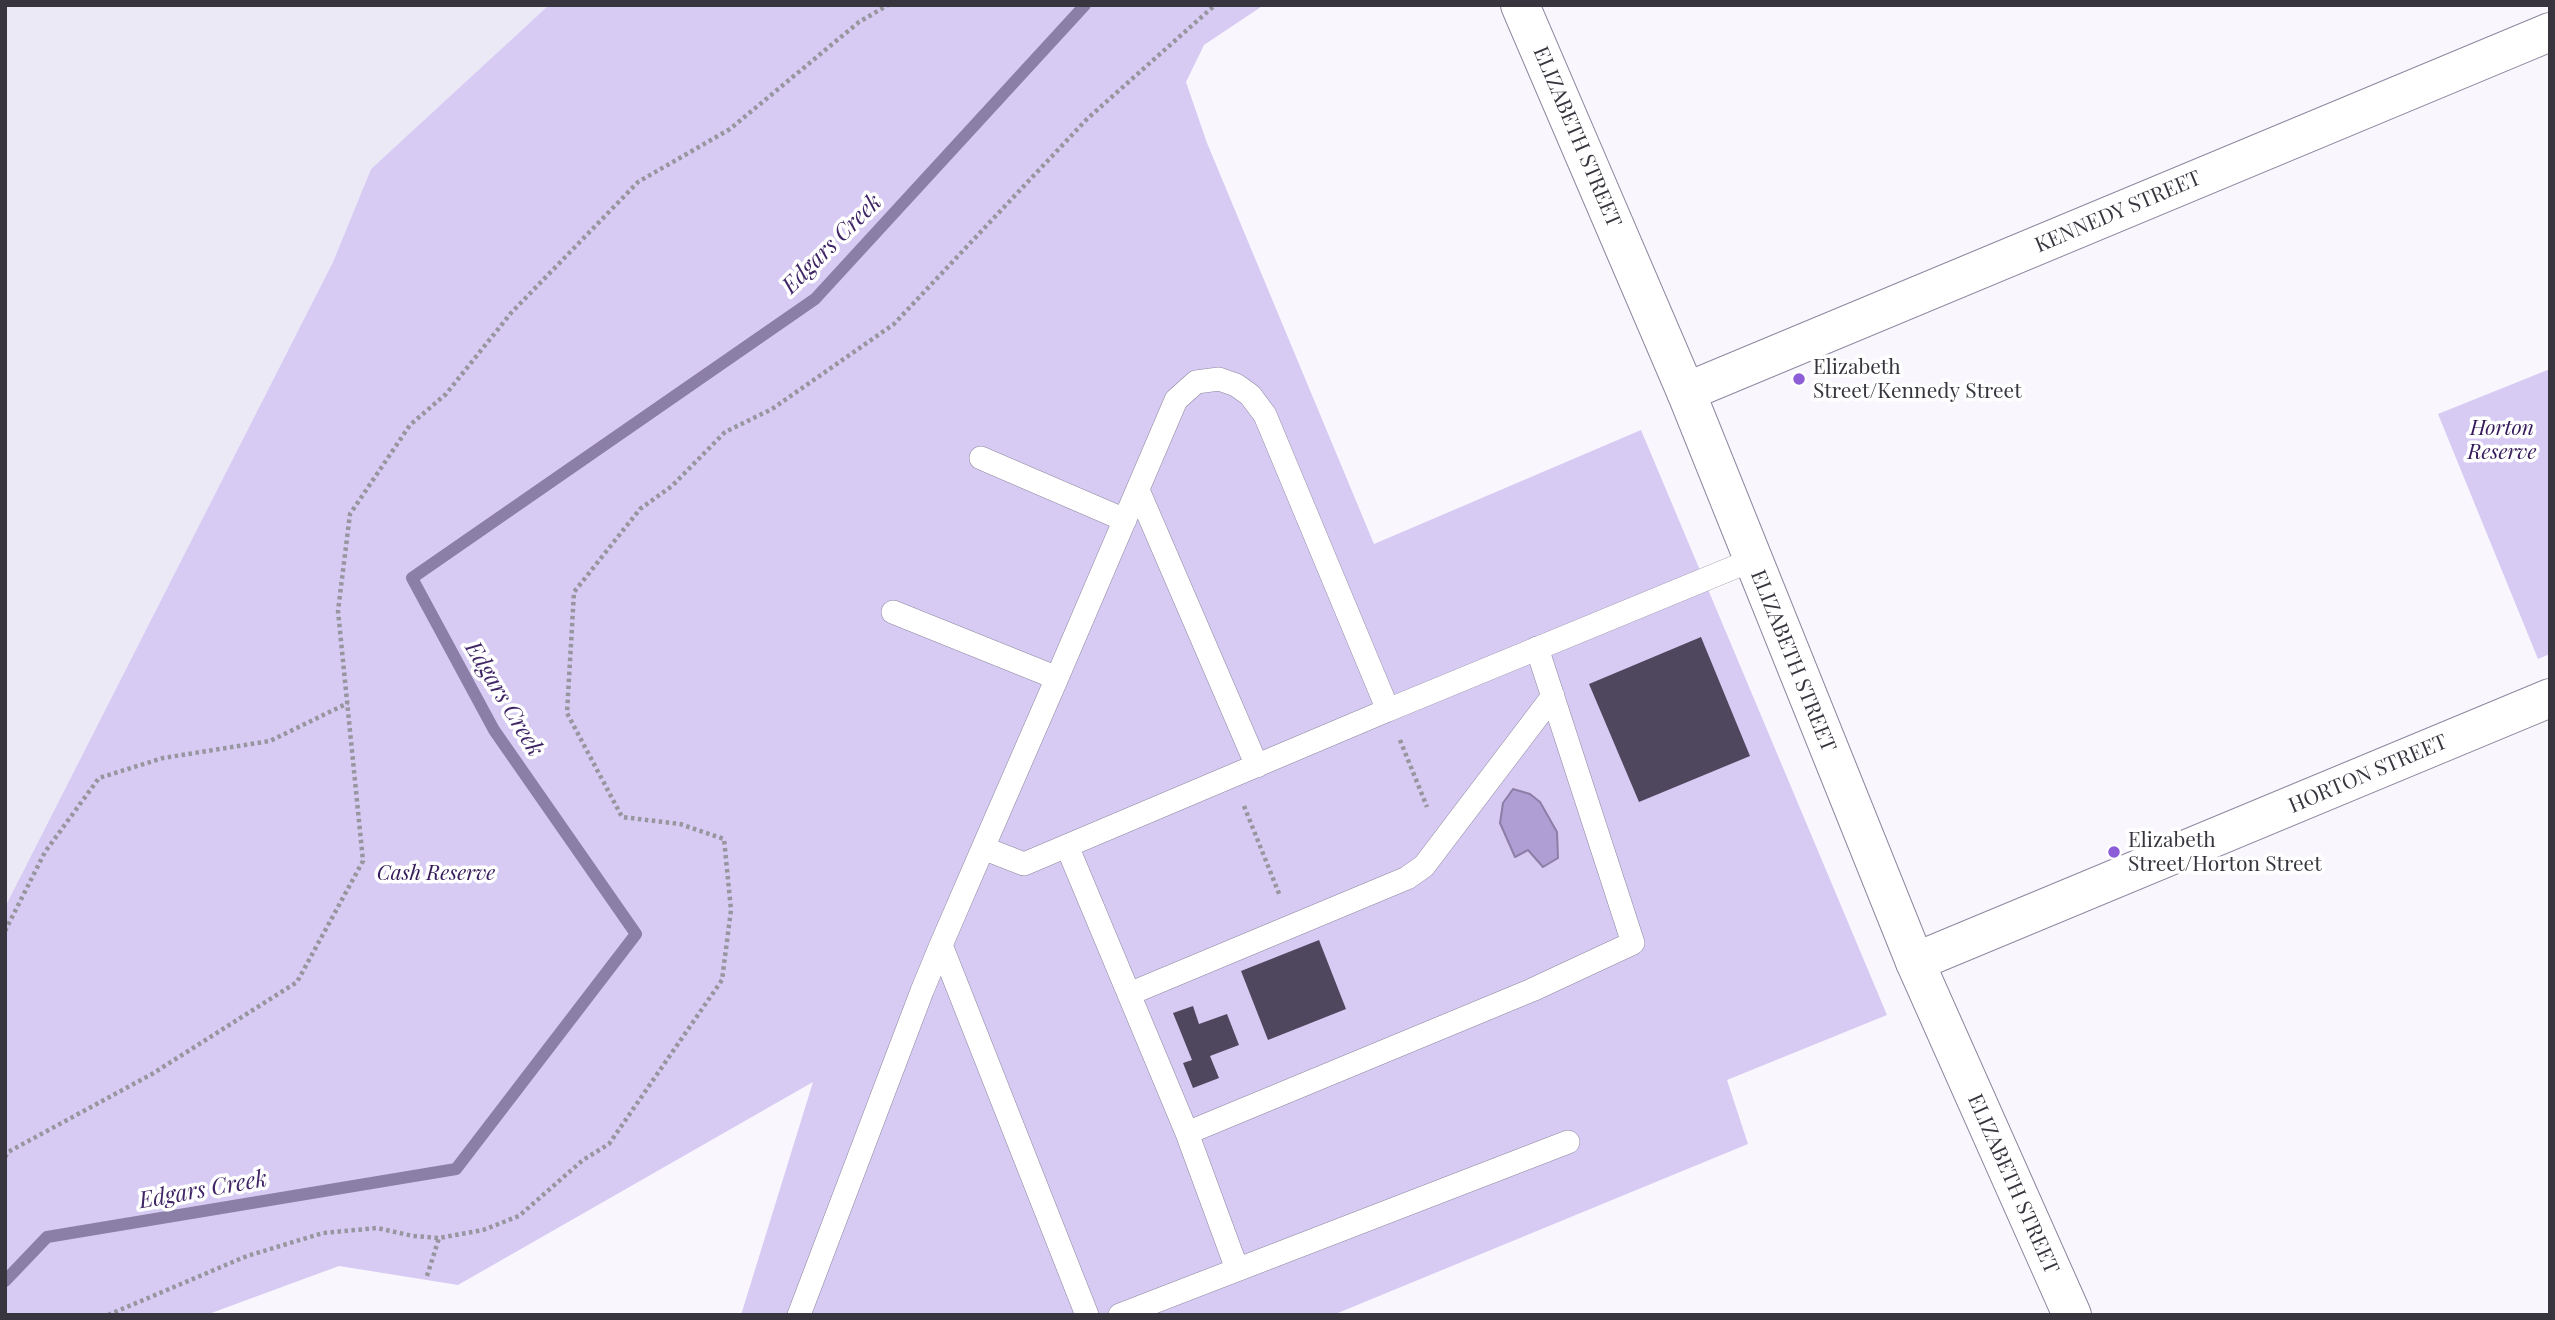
<!DOCTYPE html>
<html>
<head>
<meta charset="utf-8">
<style>
  body { margin:0 }
  #map { position:relative; width:2555px; height:1320px; overflow:hidden; background:#f9f7fd; font-family:"Playfair Display",serif }
  canvas { display:block }
  .frame { position:absolute; inset:0; border:7px solid #38353f; pointer-events:none }
</style>
</head>
<body>
<div id="map">
<canvas width="2555" height="1320"></canvas>
<div class="frame"></div>
</div>
<script>
const g = document.querySelector('canvas').getContext('2d');
g.lineJoin = 'round';
function fill(path, color) { g.fillStyle = color; g.fill(path, 'evenodd'); }
const poly = rows => new Path2D(rows.map(r => 'M' + r).join(''));
function strokePath(path, color, width, dash) { g.strokeStyle = color; g.lineWidth = width; g.lineCap = dash ? 'butt' : 'round'; g.setLineDash(dash || []); g.stroke(path); }
function label(font, color, halo, rows, align = 'center') {
  g.font = font + ' "Playfair Display",serif'; g.lineWidth = 7; g.setLineDash([]); g.textBaseline = 'middle'; g.strokeStyle = halo; g.fillStyle = color; for (const [text, x, y, turn = 0] of rows) {
    g.save(); g.translate(x, y); g.rotate((+turn || 0) * Math.PI / 180); g.textAlign = isNaN(turn) ? turn : align; if (halo) g.strokeText(text, 0, 0); g.fillText(text, 0, 0); g.restore();
  }
}
const built = poly([
  [5,5,549,5,371,169,333,262,5,907]
]);
const green = poly([
  [549,5,1264,5,1204,45,1186,82,1207,143,1374,544,1641,430,1887,1015,1727,1080,1748,1144,1333,1315,741,1315,813,1082,458,1285,339,1266,206,1315,5,1315,5,907,333,262,371,169],
  [2550,369,2550,654,2538,659,2438,414]
]);
const water = poly([
  [1513,789,1530,794,1540,802,1557,832,1558,858,1543,867,1528,850,1515,857,1500,823,1503,803,1513,789]
]);
const stream = poly([
  [5,1281,47,1237,456,1169,636,934,494,730,412,578,815,299,1085,5]
]);
const building = poly([
  [1701,637,1750,756,1639,802,1589,684],
  [1319,940,1346,1009,1268,1040,1241,971],
  [1193,1006,1199,1024,1227,1014,1239,1045,1210,1056,1219,1078,1193,1088,1183,1063,1192,1060,1173,1013]
]);
const path = poly([
  [1400,740,1427,807],
  [1244,806,1280,896],
  [5,931,45,852,99,778,163,758,270,741,348,703],
  [5,1157,8,1152,152,1074,297,982,363,861,338,611,350,514,410,425,446,394,511,313,638,182,730,129,859,22,888,5],
  [427,1276,439,1238],
  [108,1315,247,1256,323,1233,377,1228,413,1236,439,1238,483,1230,519,1216,583,1160,609,1144,722,980,731,910,724,839,680,824,622,817,567,713,574,592,640,509,672,486,725,432,772,409,894,324,1087,119,1215,5]
]);
const service = poly([
  [981,458,1125,520],
  [1138,490,1257,766],
  [893,612,1057,678],
  [1388,710,1752,560],
  [1067,846,1187,1133,1237,1269],
  [941,945,1087,1315],
  [1129,994,1407,878,1424,866,1553,696],
  [1187,1133,1532,990,1633,943,1537,648],
  [799,1315,922,991,941,945,983,848,1057,678,1176,400,1196,382,1219,379,1236,385,1250,395,1265,415,1388,710,1024,864,983,848],
  [1120,1315,1568,1142]
]);
const minor = poly([
  [1520,5,1686,392,2550,32],
  [1915,962,2550,698]
]);
const tertiary = poly([
  [1686,392,1915,962,2072,1315]
]);
const markers = [
  [1799,379,7,"#8c5dd7"],
  [2114,852,7,"#8c5dd7"]
];
const streetNames = [
  ["ELIZABETH STREET",1577,137,67],
  ["KENNEDY STREET",2118,212,-23],
  ["ELIZABETH STREET",1793,661,68],
  ["HORTON STREET",2368,774,-23],
  ["ELIZABETH STREET",2013,1184,66]
];
const poiNames = [
  ["Elizabeth",1813,367],
  ["Street/Kennedy Street",1813,391],
  ["Elizabeth",2128,840],
  ["Street/Horton Street",2128,864]
];
const parkNames = [
  ["Horton",2502,428],
  ["Reserve",2502,452],
  ["Cash Reserve",436,873]
];
const waterNames = [
  ["Edgars Creek",832,244,-45],
  ["Edgars Creek",504,699,59],
  ["Edgars Creek",203,1190,-10]
];
fill(built, '#ece9f6');
fill(green, '#d7cbf4');
fill(water, '#af9ed4');
strokePath(water, '#8b7ea7', 2);
strokePath(stream, '#8b7ea7', 12);
fill(building, '#4e475d');
strokePath(service, '#8e879f', 24);
strokePath(minor, '#8e879f', 40);
strokePath(tertiary, '#8e879f', 40);
strokePath(path, '#97959d', 4.5, [3.5, 3.5]);
strokePath(service, '#fff', 23);
strokePath(minor, '#fff', 38);
strokePath(tertiary, '#fff', 38);
for (const [x, y, r, color] of markers) { const dot = new Path2D(); dot.arc(x, y, r, 0, 2 * Math.PI); g.fillStyle = color; g.fill(dot); strokePath(dot, '#fff', 2.5); }
label('21px', '#38353f', '#fff', streetNames);
label('21px', '#38353f', '#fff', poiNames, 'left');
label('italic 21px', '#341a5a', '#fff', parkNames);
label('italic 23px', '#3f2566', '#fff', waterNames);
</script>
</body>
</html>
